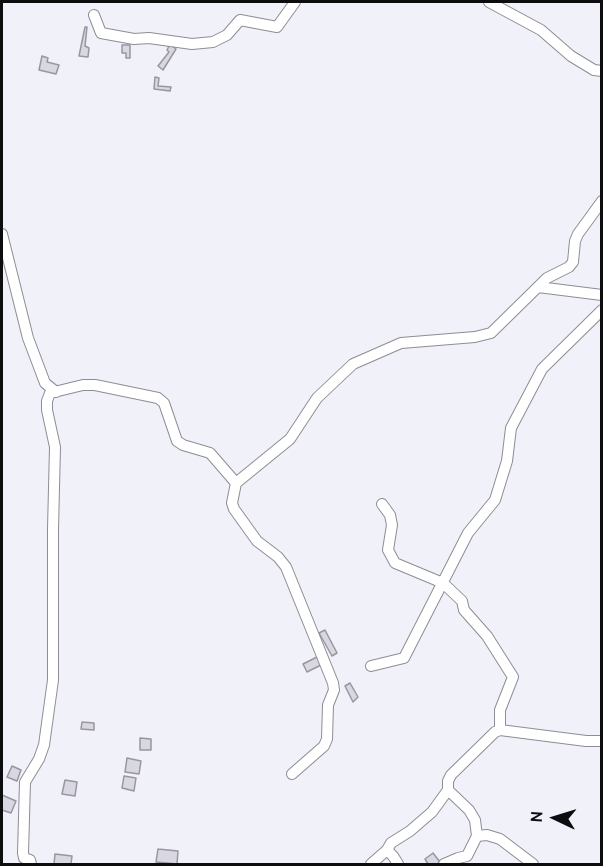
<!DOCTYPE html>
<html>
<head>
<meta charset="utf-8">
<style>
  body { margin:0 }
  #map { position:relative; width:603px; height:866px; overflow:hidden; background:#f1f1fa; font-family:Cabin,sans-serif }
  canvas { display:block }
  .frame { position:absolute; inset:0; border:3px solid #0d0d10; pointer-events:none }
  .north { position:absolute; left:525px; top:788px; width:60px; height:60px; -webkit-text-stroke:4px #f1f1fa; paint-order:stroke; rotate:274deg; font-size:16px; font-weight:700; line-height:24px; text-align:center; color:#0d0d10 }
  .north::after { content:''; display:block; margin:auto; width:21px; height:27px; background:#0d0d10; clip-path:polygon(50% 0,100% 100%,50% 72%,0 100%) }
</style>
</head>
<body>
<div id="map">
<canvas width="603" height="866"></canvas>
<div class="frame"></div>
<div class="north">N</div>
</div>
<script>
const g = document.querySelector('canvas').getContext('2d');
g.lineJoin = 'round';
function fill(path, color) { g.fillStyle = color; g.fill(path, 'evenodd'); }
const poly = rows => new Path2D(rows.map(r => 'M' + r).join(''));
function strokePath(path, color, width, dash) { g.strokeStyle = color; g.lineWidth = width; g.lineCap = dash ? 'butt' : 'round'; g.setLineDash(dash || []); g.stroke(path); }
const building = poly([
  [85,27,87,27,85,46,89,48,88,57,79,56,85,27],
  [170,44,176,49,163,70,158,66,169,52,167,50,170,44],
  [122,45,130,45,130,58,126,58,126,53,122,53,122,45],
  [42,56,48,58,47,62,59,65,56,74,39,70,42,56],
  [155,77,159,78,158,86,171,87,170,91,154,89,155,77],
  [325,630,337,653,332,656,319,633,325,630],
  [317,657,321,665,307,672,303,664,317,657],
  [350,683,358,697,353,702,345,686,350,683],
  [82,722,94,723,94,730,81,729,82,722],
  [140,738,151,739,151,750,140,750,140,738],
  [127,758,141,761,139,774,125,772,127,758],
  [12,766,21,770,17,781,7,777,12,766],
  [124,776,136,778,134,791,122,788,124,776],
  [65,780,77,782,75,796,62,794,65,780],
  [2,795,16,801,11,813,2,810,2,795],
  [158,849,178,851,177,864,156,862,158,849],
  [433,853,440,862,437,864,428,864,425,859,433,853],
  [55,854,72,856,71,864,54,864,55,854]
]);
const minor = poly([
  [489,2,541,30,571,56,594,70,602,71],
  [94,15,101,33,134,39,149,38,192,44,213,42,227,35,240,20,277,27,295,2],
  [2,234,28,338,45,383,56,392],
  [538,287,602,295],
  [382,504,390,515,392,525,388,550,395,563,443,583,462,601,464,610,487,636,513,677,500,710,500,730],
  [371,666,404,658,468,533,495,500,507,461,511,428,542,369,602,310],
  [292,774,324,746,327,739,328,705,334,690,333,683,286,567,278,557,257,541,234,509,232,503,236,483,290,439,317,398,353,364,401,343,475,337,491,333,547,278,569,267,573,262,575,241,578,234,602,201],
  [477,836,487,835,500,839,533,864],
  [387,850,393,856,398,864],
  [31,864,30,860,24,858,23,853,25,782,39,759,44,745,53,680,53,529,55,447,47,410,47,401,50,393,83,385,95,385,158,398,164,403,177,441,183,445,210,453,236,483],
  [371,864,387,850,391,843,410,831,432,812,448,790,448,781,451,775,495,732,500,730,586,741,602,741],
  [444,864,458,858,467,856,477,836,475,820,469,810,448,790]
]);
fill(building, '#d9d7e1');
strokePath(building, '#9897a0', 1.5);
strokePath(minor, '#8d8d95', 12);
strokePath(minor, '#fff', 10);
</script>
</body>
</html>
